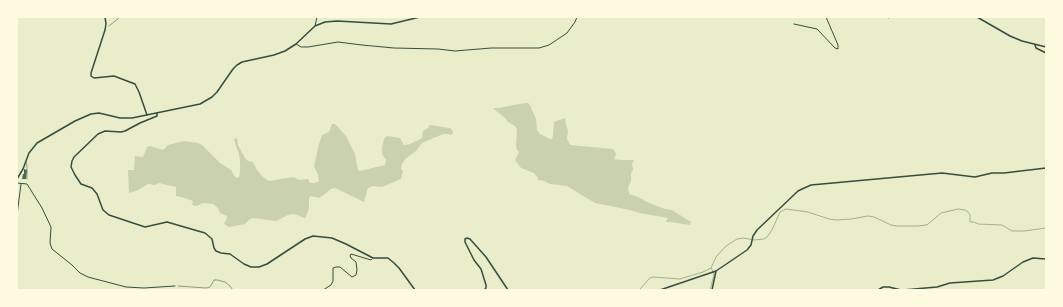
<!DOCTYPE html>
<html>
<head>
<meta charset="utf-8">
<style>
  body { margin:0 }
  #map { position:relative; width:1063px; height:307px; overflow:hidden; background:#e9edc9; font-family:"Sofia Sans Condensed",sans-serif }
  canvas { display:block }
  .frame { position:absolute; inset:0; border:18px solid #fefae0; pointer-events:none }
</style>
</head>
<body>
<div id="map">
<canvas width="1063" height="307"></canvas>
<div class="frame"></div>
</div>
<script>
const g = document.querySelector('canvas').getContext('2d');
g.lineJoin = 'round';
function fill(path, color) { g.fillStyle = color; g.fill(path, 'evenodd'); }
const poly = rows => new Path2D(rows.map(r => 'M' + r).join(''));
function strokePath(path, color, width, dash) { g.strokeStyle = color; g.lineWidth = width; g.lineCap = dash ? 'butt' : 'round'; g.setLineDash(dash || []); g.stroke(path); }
const green = poly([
  [525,103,528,103,530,105,536,119,537,130,540,134,550,139,552,139,553,135,554,122,565,118,566,125,568,130,567,139,570,145,612,149,614,150,616,154,614,159,620,160,634,160,632,164,633,169,631,174,631,181,628,187,629,194,638,197,647,202,665,209,672,210,691,222,690,225,671,222,666,222,668,218,640,213,630,210,595,203,567,186,550,184,544,181,538,180,538,178,534,173,521,168,515,160,519,152,517,150,516,146,517,129,515,126,508,122,505,118,494,109,494,108,499,108],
  [332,124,335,124,346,136,355,154,358,170,360,171,385,165,386,160,382,154,382,148,384,139,387,136,400,138,404,145,410,144,422,138,423,131,428,128,430,125,450,128,452,130,453,132,452,135,448,134,443,134,422,143,416,151,405,159,402,164,401,169,403,171,401,179,382,187,373,186,368,188,364,202,335,188,331,189,322,196,319,198,311,196,309,198,309,209,305,218,294,214,288,215,276,221,253,218,250,219,245,224,229,227,224,224,227,218,227,216,220,213,218,208,213,204,203,203,197,206,192,205,193,201,185,198,176,196,176,187,159,183,155,185,148,184,136,191,129,193,128,170,134,170,135,156,143,157,147,147,150,146,163,150,168,145,184,141,198,143,202,145,220,163,231,170,235,177,239,178,240,171,240,161,239,154,236,146,234,139,237,138,238,145,245,158,248,161,253,162,257,170,263,177,269,181,293,177,299,180,308,179,310,183,315,183,319,181,318,175,314,166,319,144,322,135,329,132]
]);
const stream = poly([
  [639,290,650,278,653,277,680,279,703,272,711,268,716,257,726,246,737,239,744,238,754,240,764,239,767,237,772,230,780,212,786,209,808,212,829,219,837,220,851,219,868,216,874,217,891,225,896,226,917,226,927,225,941,213,958,209,965,210,968,212,970,215,970,222,974,222,978,224,1002,225,1012,231,1024,231,1046,228],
  [710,290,714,275,713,271,711,268]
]);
const building = poly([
  [24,169,27,170,26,179,22,179,23,174,24,174]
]);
const path = poly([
  [109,26,120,17],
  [178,286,206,288,210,287,214,280,217,280,225,282,229,285,233,290]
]);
const service = poly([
  [26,162,27,166,27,179]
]);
const minor = poly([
  [889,18,890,17],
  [794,24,817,29,835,48,838,49,838,45,826,17],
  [315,26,317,17],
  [296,44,301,47,308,47,338,42,362,45,394,48,438,49,455,51,491,48,539,48,549,45,567,33,575,22,577,17],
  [17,183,27,184,42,208,51,227,50,243,52,249,72,265,80,273,88,277,126,287,144,288,175,286],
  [17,215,21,184],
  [323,290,331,285,333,281,333,268,336,267,340,267,352,277,356,275,357,270,356,262,351,258,350,256,351,254,371,260,372,259]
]);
const tertiary = poly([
  [105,17,106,24,105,30,91,73,91,76,94,78,114,76,135,84,139,92,147,115],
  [1035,45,1036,48,1046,53],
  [157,113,157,116,140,123,125,131,121,132,105,131,98,134,74,157,72,161,71,167,75,175,81,184,92,188,97,194,103,210,109,215,145,227,167,222,205,233,212,239,214,248,216,251,221,253,230,254,244,264,251,267,259,267,267,264,305,239,313,236,332,238,346,244,373,258,388,258,394,263,399,268,415,290],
  [484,290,486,288,486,285,481,269,474,260,465,242,465,239,467,238,470,239,486,257,508,290],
  [660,290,716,271,747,250,751,245,753,236,757,230,798,191,802,189,811,185,942,173,975,177,992,173,1004,173,1046,168],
  [712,290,716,271],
  [878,290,883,287,889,287,901,290],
  [903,290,937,287,950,283,993,280,1003,276,1023,262,1033,258,1046,259]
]);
const secondary = poly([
  [977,17,1010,36,1022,41,1046,47],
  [17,179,23,169,29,153,37,143,75,121,91,114,99,113,120,118,132,118,200,104,212,97,217,92,233,69,237,65,242,62,274,55,285,51,296,44,315,26,325,22,337,21,391,24,420,17]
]);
fill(green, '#cad2ad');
strokePath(stream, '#a3b18a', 1);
fill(building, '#4f6655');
strokePath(path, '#344e41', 0.5);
strokePath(service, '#344e41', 0.5);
strokePath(minor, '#344e41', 1);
strokePath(tertiary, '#344e41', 1.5);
strokePath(secondary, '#344e41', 1.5);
</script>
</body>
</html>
